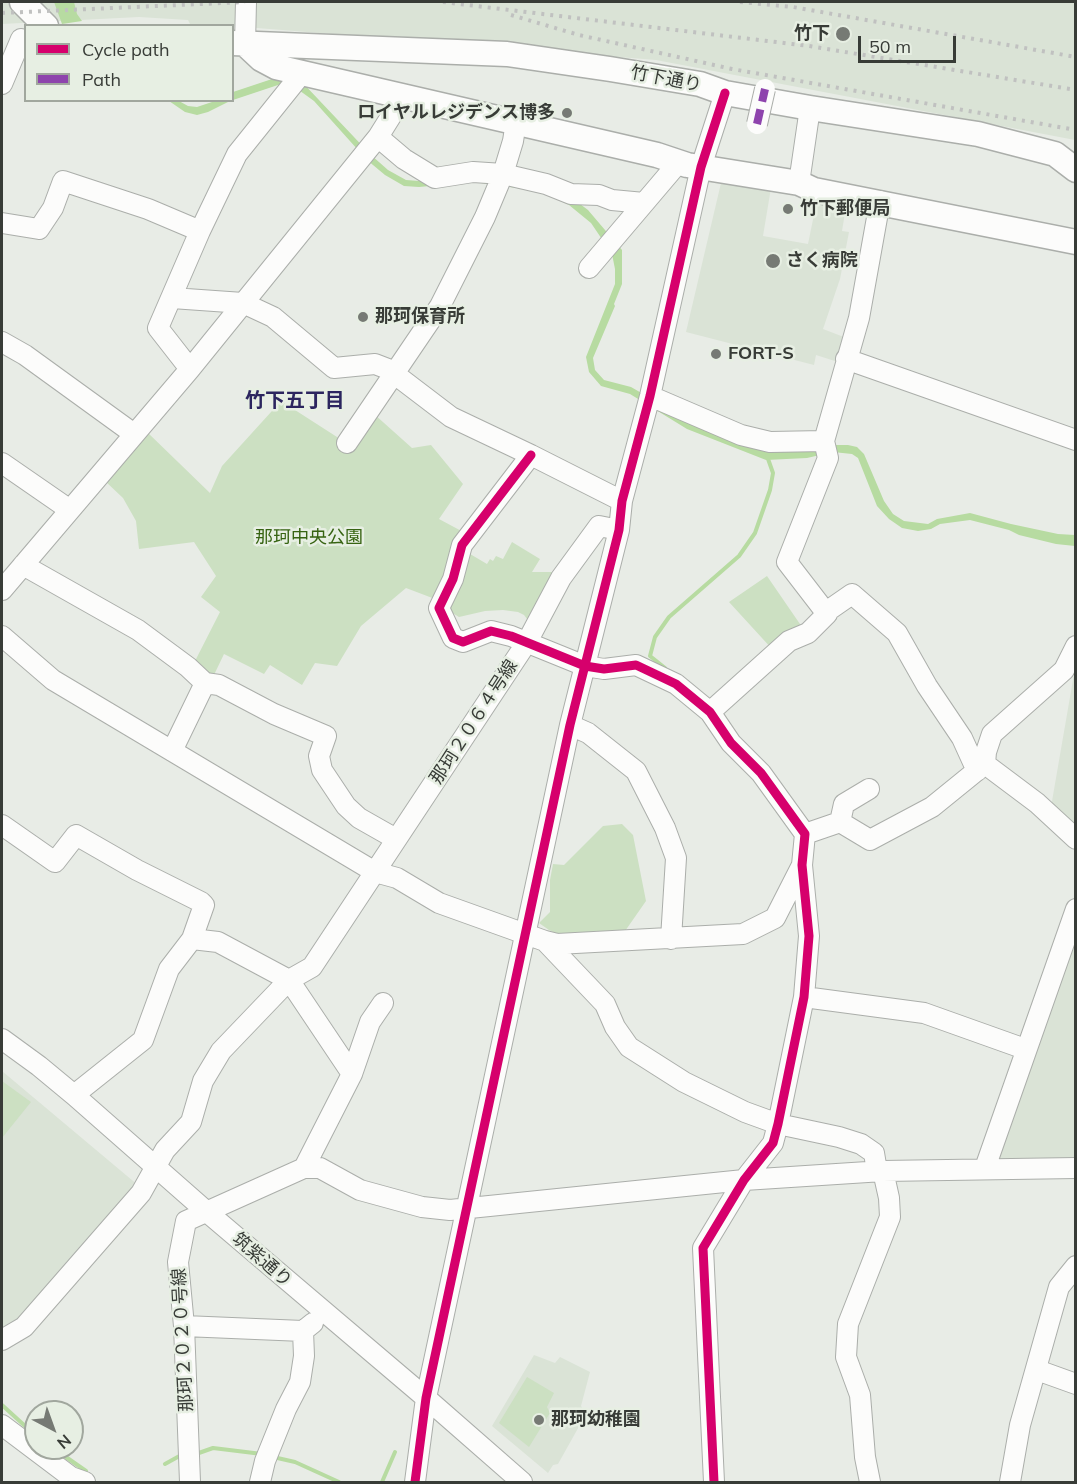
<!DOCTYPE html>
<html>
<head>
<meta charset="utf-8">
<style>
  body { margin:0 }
  #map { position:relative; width:1077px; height:1484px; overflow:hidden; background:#e8ece6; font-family:Mulish,sans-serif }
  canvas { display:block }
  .frame { position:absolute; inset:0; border:3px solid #383c37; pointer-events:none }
  .legend { position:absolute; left:24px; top:24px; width:210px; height:78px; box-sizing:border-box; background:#e7efe3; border:2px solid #a1a79e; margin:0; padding:8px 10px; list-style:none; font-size:18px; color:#383c37 }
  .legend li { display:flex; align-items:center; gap:12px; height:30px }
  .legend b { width:30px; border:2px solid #a1a79e }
  .north { position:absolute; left:24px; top:1400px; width:60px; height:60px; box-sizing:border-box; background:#e7efe3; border:2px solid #a1a79e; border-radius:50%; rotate:139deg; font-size:16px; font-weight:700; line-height:24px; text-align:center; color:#383c37 }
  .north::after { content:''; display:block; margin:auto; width:21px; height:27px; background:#767a74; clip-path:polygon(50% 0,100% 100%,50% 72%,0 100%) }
  .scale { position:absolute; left:858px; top:36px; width:98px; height:27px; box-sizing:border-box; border:3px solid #383c37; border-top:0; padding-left:8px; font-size:18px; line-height:21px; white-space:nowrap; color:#383c37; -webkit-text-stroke:4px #e7efe3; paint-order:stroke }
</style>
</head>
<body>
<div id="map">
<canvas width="1077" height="1484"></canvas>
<div class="frame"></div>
<ul class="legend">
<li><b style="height:8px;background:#d6006c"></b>Cycle path</li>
<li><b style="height:8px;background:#8e44ad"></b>Path</li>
</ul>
<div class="north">N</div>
<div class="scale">50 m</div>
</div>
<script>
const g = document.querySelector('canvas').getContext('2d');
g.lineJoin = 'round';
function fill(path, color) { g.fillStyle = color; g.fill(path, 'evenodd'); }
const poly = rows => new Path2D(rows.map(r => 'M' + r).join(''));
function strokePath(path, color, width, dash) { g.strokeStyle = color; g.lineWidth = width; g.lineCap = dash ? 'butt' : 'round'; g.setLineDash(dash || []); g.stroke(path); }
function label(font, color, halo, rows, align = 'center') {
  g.font = font + ' Mulish,"Noto Sans JP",sans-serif'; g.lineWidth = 5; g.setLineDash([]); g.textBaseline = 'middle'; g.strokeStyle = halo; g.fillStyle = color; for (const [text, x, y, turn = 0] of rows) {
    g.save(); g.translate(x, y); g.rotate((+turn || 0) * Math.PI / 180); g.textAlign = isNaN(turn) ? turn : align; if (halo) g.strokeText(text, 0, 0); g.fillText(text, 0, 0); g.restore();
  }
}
const built = poly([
  [2,2,1075,2,1075,140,656,60,232,26,190,24,188,20,139,17,2,24],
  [721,183,771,188,763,236,808,244,818,195,847,201,842,231,849,232,840,279,823,329,849,339,841,363,816,355,814,365,686,332],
  [1075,668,1075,832,1051,807],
  [1075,925,1075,1160,991,1161],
  [2,1071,139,1186,21,1324,2,1333],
  [534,1355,555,1363,560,1357,590,1372,581,1406,586,1414,558,1464,553,1465,548,1473,492,1426]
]);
const green = poly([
  [281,401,351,446,374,414,412,448,431,445,463,484,439,519,467,534,435,599,406,588,361,626,337,666,315,663,302,685,270,665,264,674,224,654,213,677,194,663,220,612,201,597,216,576,194,542,139,549,136,521,123,498,105,481,146,431,210,493,222,466],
  [512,542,540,559,532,572,557,572,530,623,524,615,518,612,503,610,485,611,459,617,441,606,465,551,487,564,490,559,493,561,496,556,503,559],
  [767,576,802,627,773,650,729,602],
  [622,824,633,835,646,901,623,934,567,939,549,930,539,923,550,912,550,880,553,864,564,865,603,826],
  [2,1081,31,1102,2,1138],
  [527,1377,554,1393,547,1407,550,1413,529,1447,499,1423]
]);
const water = poly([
  [54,2,74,2,77,14,82,21,62,24],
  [281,76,301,81,371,155,388,170,406,180,419,181,474,175,572,198,588,210,622,250,622,284,614,304,615,306,593,358,595,370,604,380,631,387,690,421,831,445,848,445,857,447,864,454,884,501,893,514,904,521,928,524,937,519,970,513,1011,524,1058,534,1075,535,1075,546,1056,544,1019,535,1009,530,970,520,940,524,931,529,918,531,902,528,889,519,877,506,858,458,852,454,833,452,807,458,766,460,687,429,630,394,601,386,589,372,586,357,615,284,615,269,612,254,591,223,569,205,545,194,524,189,474,182,419,187,404,186,385,175,367,160,314,101,296,88,281,84,233,100,233,92],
  [232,100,208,112,197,115,185,112,169,101,179,101,188,106,197,107,215,101]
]);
const stream = poly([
  [665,668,650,656,655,637,669,617,739,556,755,533,770,490,773,473,767,456],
  [2,1405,36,1436],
  [53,1448,86,1471],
  [196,1454,213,1448,262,1454],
  [273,1457,295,1462,339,1482],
  [165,1464,183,1454],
  [382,1482,395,1452]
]);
const minor = poly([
  [245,44,246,2],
  [2,84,21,39],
  [378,137,404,159,435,178,473,172,503,174,546,184,571,194,599,195,612,200,644,203],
  [799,183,810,108],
  [2,223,39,229,53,208,63,181,148,209,200,231],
  [589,268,679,162],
  [172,298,243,303,273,317,334,368,375,364,388,369,451,417,531,455,622,501],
  [2,342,25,355,134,434],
  [846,359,1076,440],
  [190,369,158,328,200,231,237,154,302,73],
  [650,396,741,435,770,442,824,441,828,458,787,562,827,614,808,633,789,641,710,712],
  [824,441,859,318,880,201],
  [347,443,440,306,485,217,503,174,513,141,516,122],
  [531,455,462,545,453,579,439,608,453,638,463,642,491,631,511,636,585,666,604,669,636,665,676,684,710,712,731,743,761,773,805,834,802,865,809,936,804,997,778,1124,773,1143,744,1180,703,1248,714,1482],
  [2,463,70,510],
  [23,565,138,630,188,667,205,683,172,751],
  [2,590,190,369,378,137,403,97],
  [826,612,852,594,897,633,927,686,962,738,977,771],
  [2,636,53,680,375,872,397,878,439,903,545,941,557,944,743,934,775,918,802,865],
  [1076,646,1064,670,992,734,986,752,985,764,1037,803,1076,839],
  [205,683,219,685,274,714,326,736,319,756,322,770,346,806,359,818,396,839],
  [570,725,588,733,636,771,665,828,676,858,671,939],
  [840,822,844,804,869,789],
  [2,825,55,862,76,835,137,870,201,902,204,905,192,939,169,969,143,1040,74,1095],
  [805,834,840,822,870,840,932,807,985,764],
  [192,939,218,942,289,980,352,1074,304,1168],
  [545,941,605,1004,615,1027,629,1047,684,1082,745,1112,778,1124,839,1137,861,1144,874,1153,877,1171],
  [804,997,924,1013,1025,1049],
  [2,1039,39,1066,74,1095,207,1212,426,1398,522,1482],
  [352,1074,370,1022,383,1003],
  [985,1168,1076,909],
  [184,1326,303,1331,313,1323],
  [2,1340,24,1327,141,1193,165,1150,191,1122,203,1081,221,1051,289,980,312,967,527,642,561,578,599,526,619,530],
  [1037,1370,1076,1384],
  [2,1425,71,1477,85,1482],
  [190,1482,184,1326,178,1262,186,1221,304,1168,320,1168,360,1190,422,1207,450,1210,744,1180,883,1171,1076,1168],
  [260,1482,265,1461,286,1409,300,1382,304,1356,303,1331],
  [415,1482,426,1398,570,725,619,530,622,501,650,396,701,167,725,93],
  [870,1482,865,1457,860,1395,846,1357,848,1324,890,1217,889,1198,883,1171],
  [1010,1482,1020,1425,1059,1287,1076,1266]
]);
const major = poly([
  [22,2,46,26],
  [232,43,507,54,610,69,700,84,725,93,810,108,978,134,1055,154,1076,170],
  [245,44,261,59,276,67,302,73,657,155,687,165,799,183,814,190,1076,242]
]);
const rail = poly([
  [443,2,809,46,1076,90],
  [740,2,793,7,1076,57],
  [2,13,245,2],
  [511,15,579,35,732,69,1076,130]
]);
const minorBridge = poly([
  [757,124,765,89]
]);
const quiet = poly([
  [757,124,765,89]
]);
const cycleway = poly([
  [531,455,462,545,453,579,439,608,453,638,463,642,491,631,511,636,585,666,604,669,636,665,676,684,710,712,731,743,761,773,805,834,802,865,809,936,804,997,778,1124,773,1143,744,1180,703,1248,714,1482],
  [415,1482,426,1398,570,725,619,530,622,501,650,396,701,167,725,93]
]);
const markers = [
  [843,34,8,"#767a74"],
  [567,113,6,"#767a74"],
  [788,209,6,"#767a74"],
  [773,261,8,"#767a74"],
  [363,317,6,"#767a74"],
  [716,354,6,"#767a74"],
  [539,1420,6,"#767a74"]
];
const poiNames = [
  ["竹下",830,34,"right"],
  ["ロイヤルレジデンス博多",555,113,"right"],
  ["竹下郵便局",800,209],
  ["さく病院",786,261],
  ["那珂保育所",375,317],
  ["FORT-S",728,354],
  ["那珂幼稚園",551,1420]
];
const streetNames = [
  ["竹下通り",666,79,11],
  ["那珂２０６４号線",474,722,-57],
  ["筑紫通り",262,1260,41],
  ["那珂２０２０号線",183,1340,-93]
];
const parkNames = [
  ["那珂中央公園",309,538]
];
const neighbourhoodNames = [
  ["竹下五丁目",295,401]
];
fill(built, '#dae3d6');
fill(green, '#cce0c2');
fill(water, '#b7dba1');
strokePath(stream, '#b7dba1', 4);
strokePath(minor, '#abaeaa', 22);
strokePath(major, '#abaeaa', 27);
strokePath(minor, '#fcfcfb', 20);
strokePath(major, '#fcfcfb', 24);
strokePath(rail, '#c0c1c0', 4, [3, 6]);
strokePath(minorBridge, '#abaeaa', 22, []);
strokePath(minorBridge, '#fcfcfb', 20);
strokePath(quiet, '#8e44ad', 8, [15, 8]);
strokePath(cycleway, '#d6006c', 9);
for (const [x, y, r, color] of markers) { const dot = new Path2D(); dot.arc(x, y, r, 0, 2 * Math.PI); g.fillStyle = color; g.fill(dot); strokePath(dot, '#e7efe3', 2); }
label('bold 18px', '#383c37', '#e7efe3', poiNames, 'left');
label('18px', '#383c37', '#e7efe3', streetNames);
label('18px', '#376412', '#e7efe3', parkNames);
label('bold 20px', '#2c255f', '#e7efe3', neighbourhoodNames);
</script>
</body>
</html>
